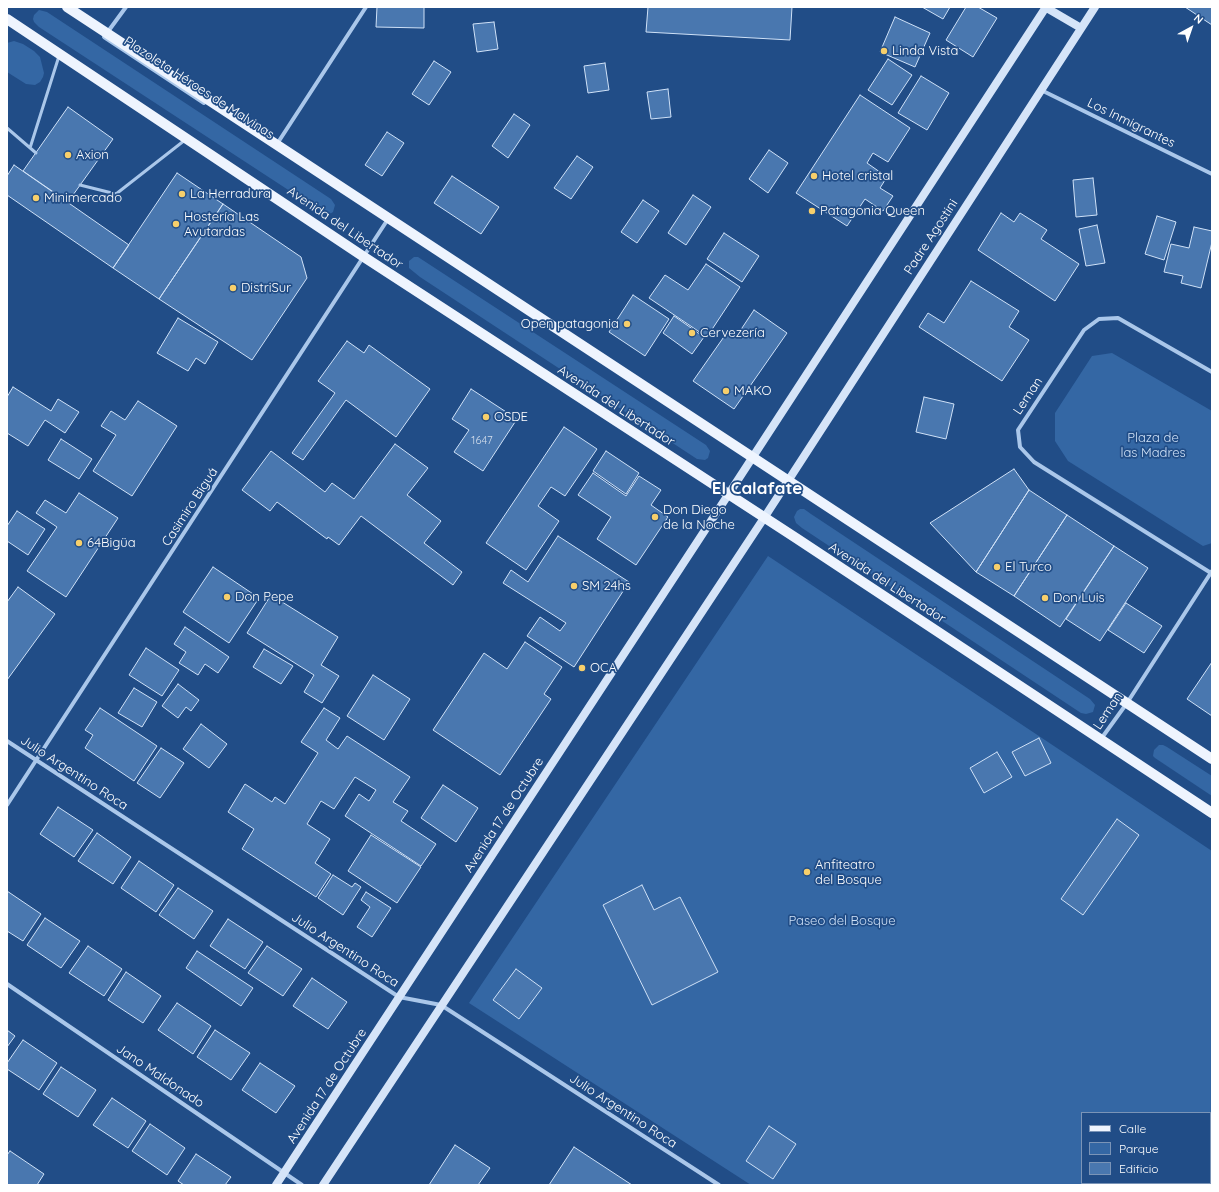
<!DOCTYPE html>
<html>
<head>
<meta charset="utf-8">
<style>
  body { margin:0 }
  #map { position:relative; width:1219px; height:1192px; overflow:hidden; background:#214d87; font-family:Quicksand,sans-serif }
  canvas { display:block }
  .frame { position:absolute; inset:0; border:8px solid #fff; pointer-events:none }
  .legend { position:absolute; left:1081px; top:1112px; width:130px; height:72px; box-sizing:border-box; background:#214d87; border:1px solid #7a94b7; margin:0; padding:5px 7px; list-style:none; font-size:12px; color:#fff }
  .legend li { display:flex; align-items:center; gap:8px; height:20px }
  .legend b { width:20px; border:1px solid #7a94b7 }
  .north { position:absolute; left:1171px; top:8px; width:40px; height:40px; -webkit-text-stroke:3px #214d87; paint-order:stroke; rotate:40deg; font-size:11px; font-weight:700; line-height:16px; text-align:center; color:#fff }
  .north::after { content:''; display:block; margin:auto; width:14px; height:18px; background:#fff; clip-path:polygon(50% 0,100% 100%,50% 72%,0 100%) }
</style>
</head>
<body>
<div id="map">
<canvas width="1219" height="1192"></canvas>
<div class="frame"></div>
<ul class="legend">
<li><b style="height:5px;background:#eef4fe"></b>Calle</li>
<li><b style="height:11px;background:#3467a4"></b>Parque</li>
<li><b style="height:11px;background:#4977af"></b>Edificio</li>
</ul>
<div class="north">N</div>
</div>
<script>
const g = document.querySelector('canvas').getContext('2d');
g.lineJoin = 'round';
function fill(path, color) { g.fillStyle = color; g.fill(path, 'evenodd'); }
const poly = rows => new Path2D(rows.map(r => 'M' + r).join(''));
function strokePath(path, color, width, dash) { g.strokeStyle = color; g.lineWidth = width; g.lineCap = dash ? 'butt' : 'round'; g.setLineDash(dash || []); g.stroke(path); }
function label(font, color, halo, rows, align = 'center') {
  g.font = font + ' Quicksand,sans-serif'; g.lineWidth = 3.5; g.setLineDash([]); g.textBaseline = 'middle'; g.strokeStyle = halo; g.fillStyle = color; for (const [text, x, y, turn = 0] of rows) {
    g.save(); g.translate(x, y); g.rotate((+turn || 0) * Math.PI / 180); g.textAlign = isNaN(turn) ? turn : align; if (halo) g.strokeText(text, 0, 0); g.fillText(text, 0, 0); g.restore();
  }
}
const green = poly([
  [39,10,47,12,331,199,335,205,333,212,330,214,322,212,39,27,34,22,33,19,34,15],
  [14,41,23,44,34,51,40,57,44,73,43,77,40,82,35,85,26,84,7,72,7,43],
  [414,257,418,257,706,445,710,451,708,458,705,460,697,459,420,277,409,268,409,261],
  [1112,353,1212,411,1212,543,1203,546,1068,461,1055,441,1055,413,1092,356],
  [800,509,804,509,811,514,1090,699,1095,705,1093,712,1086,714,1081,713,802,528,796,523,794,517,797,511],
  [768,556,1212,851,1212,1185,751,1185,469,1003],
  [1082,1113,1210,1113,1210,1183,1082,1183],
  [1159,745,1163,745,1167,747,1212,776,1212,796,1155,758,1153,756,1154,750]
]);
const building = poly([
  [377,7,424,7,424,28,376,27,377,7],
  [648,7,792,7,790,40,646,32,648,7],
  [922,7,950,7,943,19,922,7],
  [966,7,978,7,997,18,973,57,946,40,966,7],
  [1185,7,1212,7,1212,25,1185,7],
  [895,17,930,33,915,67,880,52,895,17],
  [494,22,498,49,477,52,473,24,494,22],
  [888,59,912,75,892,105,868,90,888,59],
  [434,61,451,72,429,105,412,94,434,61],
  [605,63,609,90,588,93,584,66,605,63],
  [921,76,949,93,927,130,898,113,921,76],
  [668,89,671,117,651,119,647,92,668,89],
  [860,95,910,128,888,162,873,153,867,163,887,177,880,188,893,196,883,211,865,199,847,226,796,193,860,95],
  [68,107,113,139,68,202,23,171,68,107],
  [514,114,530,125,508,158,492,146,514,114],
  [387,132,404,143,382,176,365,165,387,132],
  [769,150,788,163,768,193,749,179,769,150],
  [577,156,593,167,571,199,554,188,577,156],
  [14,165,129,245,113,268,7,195,7,176,14,165],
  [177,173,223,204,159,299,113,268,177,173],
  [452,176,499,207,481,234,434,203,452,176],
  [1093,178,1097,215,1076,217,1073,180,1093,178],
  [693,195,711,207,686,245,668,233,693,195],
  [643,200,659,211,637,243,621,232,643,200],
  [223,204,301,257,307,278,252,360,159,299,223,204],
  [1001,213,1014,222,1020,213,1047,230,1041,239,1079,264,1055,301,978,250,1001,213],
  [1157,216,1176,222,1164,260,1145,254,1157,216],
  [1097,225,1105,263,1086,266,1079,229,1097,225],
  [1194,227,1212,231,1212,242,1201,288,1181,283,1183,276,1164,272,1171,244,1189,248,1194,227],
  [724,233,759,256,742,282,707,259,724,233],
  [706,264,740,287,707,337,649,298,665,275,688,290,706,264],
  [971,281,1019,311,1009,327,1029,340,1002,381,919,327,928,313,944,323,971,281],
  [633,295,669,319,645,356,609,332,633,295],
  [754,310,787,333,734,409,693,381,728,331,736,337,754,310],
  [674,316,704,337,692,354,663,333,674,316],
  [178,318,218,342,205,364,196,358,188,371,157,353,178,318],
  [347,341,364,353,369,345,430,389,396,437,346,400,303,460,292,453,335,393,318,381,347,341],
  [13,387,51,411,58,399,79,412,65,433,45,420,28,446,7,433,7,397,13,387],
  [471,389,517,419,483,471,454,452,469,430,452,419,471,389],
  [924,397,954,404,946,439,916,432,924,397],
  [138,401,177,426,132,496,93,471,116,435,101,426,111,411,125,420,138,401],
  [564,427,597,449,565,496,551,487,538,506,559,521,526,570,486,543,564,427],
  [61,439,92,459,79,479,48,460,61,439],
  [395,444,428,468,407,495,441,521,424,543,462,572,453,585,361,516,339,545,328,537,327,539,277,502,270,511,242,490,271,451,325,492,332,483,354,499,395,444],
  [606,451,639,473,626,494,593,471,606,451],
  [1014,469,1029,490,976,572,930,523,1014,469],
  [593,473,626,496,639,476,661,490,651,505,668,517,636,565,597,539,611,517,578,495,593,473],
  [1029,490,1067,515,1014,596,976,572,1029,490],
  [79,493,118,518,66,597,27,571,57,527,36,513,45,500,66,513,79,493],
  [17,511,45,529,28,555,7,541,7,526,17,511],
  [1067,515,1114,546,1060,627,1014,596,1067,515],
  [558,536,629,582,574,667,527,636,540,617,560,631,566,623,503,583,511,570,528,582,558,536],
  [1114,546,1148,568,1100,641,1066,619,1114,546],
  [213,567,259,598,229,643,183,612,213,567],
  [18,587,55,614,7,680,7,602,18,587],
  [271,595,338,637,321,665,339,676,322,703,304,692,314,675,247,633,271,595],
  [1126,603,1162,626,1144,653,1108,630,1126,603],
  [185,627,229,657,218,673,205,664,198,675,179,663,186,652,174,644,185,627],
  [525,642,562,667,544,694,551,699,500,775,433,730,484,653,507,669,525,642],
  [146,648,179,670,162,696,129,675,146,648],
  [264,649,293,666,281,684,253,667,264,649],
  [1212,662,1212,716,1187,699,1212,662],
  [373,675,410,699,384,740,347,716,373,675],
  [178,684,199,700,191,711,186,707,178,718,162,706,178,684],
  [134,688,157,702,142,727,118,713,134,688],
  [100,708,157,746,134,781,85,748,93,735,85,730,100,708],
  [324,708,340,718,326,740,338,749,347,736,410,777,393,802,408,811,401,821,436,844,421,866,345,816,359,794,369,801,376,790,355,777,334,809,321,801,307,824,330,839,315,863,331,874,316,897,242,849,254,829,228,812,245,784,272,802,275,797,285,804,318,753,301,742,324,708],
  [201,724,227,744,209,768,183,749,201,724],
  [1039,738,1051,763,1025,776,1012,752,1039,738],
  [161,748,184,763,160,798,137,783,161,748],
  [997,752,1012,777,984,793,970,768,997,752],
  [443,785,478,808,456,842,421,818,443,785],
  [58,807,93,830,74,857,40,834,58,807],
  [1117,819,1139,835,1083,915,1061,899,1117,819],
  [97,833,131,857,113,884,78,861,97,833],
  [371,835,421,867,397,903,348,871,371,835],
  [139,861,174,885,156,912,121,888,139,861],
  [333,875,352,887,355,883,361,887,343,915,318,898,333,875],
  [642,885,654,910,680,897,718,972,652,1005,603,905,642,885],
  [178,888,213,911,194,939,159,915,178,888],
  [7,891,41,914,23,941,7,931,7,891],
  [366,892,391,908,372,937,357,927,370,907,361,900,366,892],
  [45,918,80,941,61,968,27,945,45,918],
  [228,919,263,942,245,969,210,946,228,919],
  [88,946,122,969,104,996,69,973,88,946],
  [267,946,302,969,283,996,248,973,267,946],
  [197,951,253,988,241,1006,186,968,197,951],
  [516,969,542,988,519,1019,493,1000,516,969],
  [126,972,161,996,143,1023,108,1000,126,972],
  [312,978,347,1002,328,1029,293,1006,312,978],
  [177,1003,211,1026,193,1054,158,1030,177,1003],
  [7,1030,15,1036,7,1047,7,1030],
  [215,1030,250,1053,231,1080,197,1057,215,1030],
  [23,1040,57,1063,39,1090,7,1069,7,1063,23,1040],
  [260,1063,295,1086,276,1113,242,1090,260,1063],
  [61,1067,96,1090,78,1117,43,1094,61,1067],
  [112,1098,146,1121,128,1148,93,1125,112,1098],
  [150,1124,185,1148,167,1175,132,1151,150,1124],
  [769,1126,796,1144,773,1179,746,1161,769,1126],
  [455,1145,490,1168,478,1185,429,1185,455,1145],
  [574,1147,632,1185,549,1185,574,1147],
  [10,1151,44,1174,37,1185,7,1185,7,1155,10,1151],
  [196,1154,231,1177,225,1185,184,1185,178,1181,196,1154]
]);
const lane = poly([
  [7,128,36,153],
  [30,148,59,56],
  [80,185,116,194,185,140]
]);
const street = poly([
  [126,7,104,37,204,103],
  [1041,90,1212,174],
  [277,144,366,7],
  [1211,573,1034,462,1020,447,1018,430,1084,330,1099,319,1118,318,1212,372],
  [1101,739,1127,703,1212,571],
  [7,741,399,997,441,1005,719,1185],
  [7,805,388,219],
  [7,984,302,1185]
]);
const secondary = poly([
  [1045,7,1081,28],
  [276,1185,728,495,1046,7],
  [323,1185,764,518,1095,7]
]);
const primary = poly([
  [67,7,1212,759],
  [7,19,364,257,796,538,1212,813]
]);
const markers = [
  [884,51,4,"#f7cf6b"],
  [68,155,4,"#f7cf6b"],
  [814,176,4,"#f7cf6b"],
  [182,194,4,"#f7cf6b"],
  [36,198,4,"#f7cf6b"],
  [812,211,4,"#f7cf6b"],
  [176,224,4,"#f7cf6b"],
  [233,288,4,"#f7cf6b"],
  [627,324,4,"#f7cf6b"],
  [692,333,4,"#f7cf6b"],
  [726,391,4,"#f7cf6b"],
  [486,417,4,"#f7cf6b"],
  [655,517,4,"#f7cf6b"],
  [79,543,4,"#f7cf6b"],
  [997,567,4,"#f7cf6b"],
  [574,586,4,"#f7cf6b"],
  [227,597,4,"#f7cf6b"],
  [1045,598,4,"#f7cf6b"],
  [582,668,4,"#f7cf6b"],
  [807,872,4,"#f7cf6b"]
];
const numberNames = [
  ["1647",482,441]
];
const poiNames = [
  ["Linda Vista",892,51],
  ["Axion",76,155],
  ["Hotel cristal",822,176],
  ["La Herradura",190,194],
  ["Minimercado",44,198],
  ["Patagonia Queen",820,211],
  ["Hostería Las",184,217],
  ["Avutardas",184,232],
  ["DistriSur",241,288],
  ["Open patagonia",619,324,"right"],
  ["Cervezería",700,333],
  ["MAKO",734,391],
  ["OSDE",494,417],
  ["Don Diego",663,510],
  ["de la Noche",663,525],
  ["64Bigüa",87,543],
  ["El Turco",1005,567],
  ["SM 24hs",582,586],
  ["Don Pepe",235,597],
  ["Don Luis",1053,598],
  ["OCA",590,668],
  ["Anfiteatro",815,865],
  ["del Bosque",815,880]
];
const streetNames = [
  ["Plazoleta Héroes de Malvinas",199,88,33],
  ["Los Inmigrantes",1131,123,26],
  ["Avenida del Libertador",345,228,34],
  ["Padre Agostini",931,237,-57],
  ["Leman",1028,396,-56],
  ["Avenida del Libertador",616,406,33],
  ["Casimiro Biguá",190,507,-57],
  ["Avenida del Libertador",887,583,33],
  ["Leman",1108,711,-56],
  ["Julio Argentino Roca",74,773,33],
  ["Avenida 17 de Octubre",504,815,-57],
  ["Julio Argentino Roca",345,950,33],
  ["Jano Maldonado",160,1076,34],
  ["Avenida 17 de Octubre",327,1086,-57],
  ["Julio Argentino Roca",623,1111,33]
];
const parkNames = [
  ["Plaza de",1153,438],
  ["las Madres",1153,453],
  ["Paseo del Bosque",842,921]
];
const districtNames = [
  ["El Calafate",757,489]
];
fill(green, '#3467a4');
fill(building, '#4977af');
strokePath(building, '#cfe1f7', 1);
strokePath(lane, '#aac7ea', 3);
strokePath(street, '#aac7ea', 4);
strokePath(secondary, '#d5e4f8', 8);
strokePath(primary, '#eef4fe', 10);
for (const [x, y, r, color] of markers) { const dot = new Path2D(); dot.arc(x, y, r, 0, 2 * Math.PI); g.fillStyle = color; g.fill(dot); strokePath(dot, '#214d87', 1.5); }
label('11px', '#d2ddeb', null, numberNames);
label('13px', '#fff', '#214d87', poiNames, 'left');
label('13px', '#fff', '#214d87', streetNames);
label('13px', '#cfe1f7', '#214d87', parkNames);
label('bold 17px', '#fff', '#214d87', districtNames);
</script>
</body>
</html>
